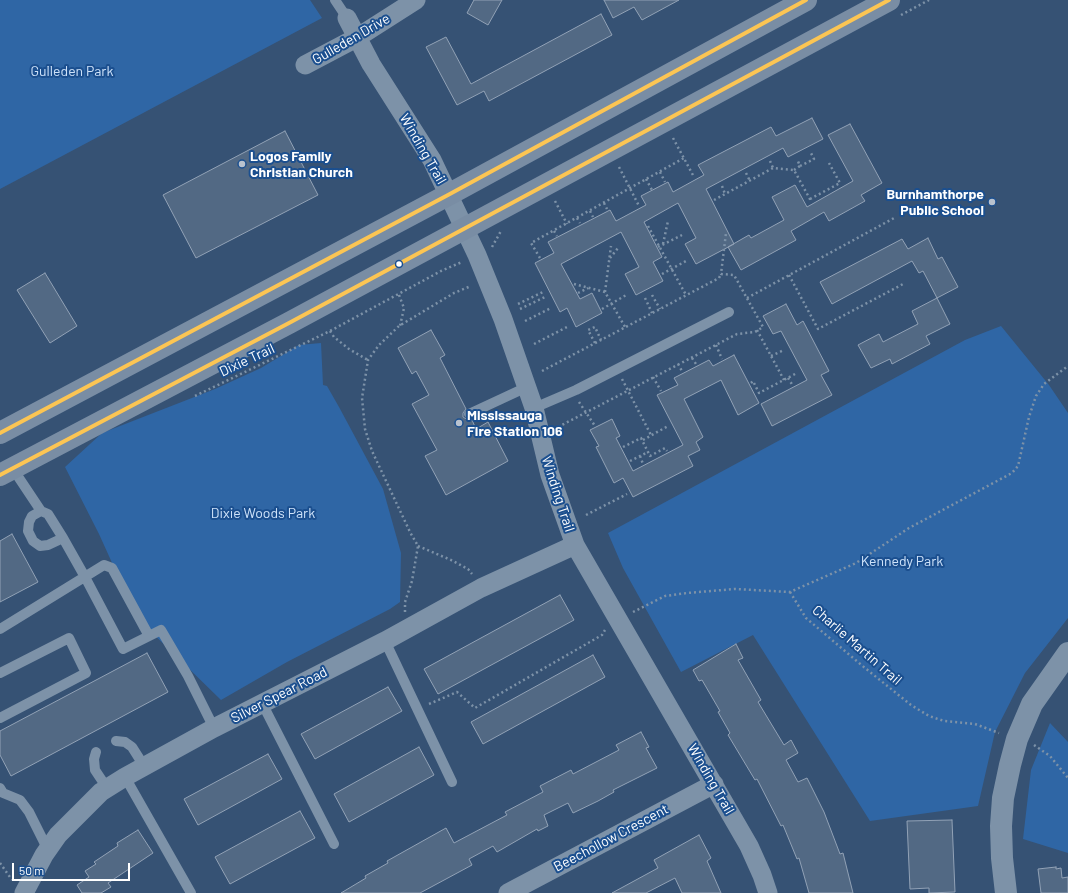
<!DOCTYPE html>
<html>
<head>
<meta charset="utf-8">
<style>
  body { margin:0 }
  #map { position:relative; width:1068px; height:893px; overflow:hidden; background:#365274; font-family:Barlow,sans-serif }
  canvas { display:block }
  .scale { position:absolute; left:12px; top:863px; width:118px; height:18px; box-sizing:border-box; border:2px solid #fff; border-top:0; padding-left:5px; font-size:12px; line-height:14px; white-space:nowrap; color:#fff; -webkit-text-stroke:3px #1b4f8f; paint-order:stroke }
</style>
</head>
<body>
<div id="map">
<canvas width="1068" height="893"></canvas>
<div class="scale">50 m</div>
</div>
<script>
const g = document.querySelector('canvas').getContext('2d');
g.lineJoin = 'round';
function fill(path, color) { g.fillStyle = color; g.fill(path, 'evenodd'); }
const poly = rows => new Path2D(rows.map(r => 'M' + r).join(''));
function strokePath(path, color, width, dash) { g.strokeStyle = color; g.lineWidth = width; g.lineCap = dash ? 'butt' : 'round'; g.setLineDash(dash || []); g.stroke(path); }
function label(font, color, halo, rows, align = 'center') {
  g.font = font + ' Barlow,sans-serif'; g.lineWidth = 4; g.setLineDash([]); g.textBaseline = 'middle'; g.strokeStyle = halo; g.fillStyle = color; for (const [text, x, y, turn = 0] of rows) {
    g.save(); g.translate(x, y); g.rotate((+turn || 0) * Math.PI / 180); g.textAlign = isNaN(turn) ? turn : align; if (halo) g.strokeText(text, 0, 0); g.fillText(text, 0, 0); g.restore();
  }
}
const green = poly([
  [0,0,310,0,322,18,0,189],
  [1001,326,1049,385,1068,413,1068,618,1025,673,995,732,978,806,870,821,753,635,681,672,623,568,608,533,965,340],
  [321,343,323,385,327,386,339,407,383,489,401,553,400,602,390,609,287,662,221,700,137,618,99,534,65,467,102,433,215,389,261,368,299,345],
  [1050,723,1068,742,1068,853,1023,839,1031,770]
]);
const building = poly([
  [474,0,502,0,488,25,467,13,474,0],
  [604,0,679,0,642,20,634,7,613,18,604,0],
  [601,14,612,35,489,101,484,91,457,105,426,47,446,37,471,84,601,14],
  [812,118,823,139,788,157,783,148,706,189,734,244,696,264,685,244,696,238,678,203,644,222,662,257,653,262,663,281,636,295,625,274,639,267,621,232,561,264,580,299,592,293,602,313,576,327,567,308,560,312,535,263,554,253,548,242,610,210,616,221,646,205,641,196,668,182,673,192,704,175,698,165,771,127,776,136,812,118],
  [850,124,882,183,861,195,865,201,829,221,824,212,791,231,796,240,741,270,728,247,749,235,751,238,784,220,772,197,795,185,807,207,853,181,828,135,850,124],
  [285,131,318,195,196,258,163,195,285,131],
  [928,238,938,259,942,257,958,287,937,298,923,271,919,273,912,261,832,304,820,282,902,239,908,249,928,238],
  [45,273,77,326,50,343,17,290,45,273],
  [937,298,950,324,926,336,930,344,892,364,890,359,871,368,858,345,879,334,883,342,918,324,912,311,937,298],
  [786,304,797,325,803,321,829,371,821,375,832,395,772,426,761,404,807,380,781,331,773,334,763,316,786,304],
  [431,330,445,355,440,358,466,409,463,413,463,417,468,420,472,420,476,429,488,422,508,461,446,495,425,456,437,450,412,404,429,395,416,371,412,374,398,348,431,330],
  [734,355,759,403,738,415,721,380,684,399,703,437,696,442,700,450,688,456,693,466,633,497,623,478,614,483,596,447,599,446,590,430,612,419,620,436,616,438,633,471,683,445,657,395,678,385,674,378,709,360,713,366,734,355],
  [12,534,38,582,0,602,0,541,12,534],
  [560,595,574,620,438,694,424,669,560,595],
  [736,644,743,658,738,660,761,700,758,702,784,745,791,740,798,753,786,760,798,782,807,778,824,812,840,854,843,853,853,893,809,893,799,858,797,859,783,825,781,826,757,779,755,780,728,735,730,733,718,712,720,711,702,680,699,681,693,670,736,644],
  [147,653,168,692,11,776,0,755,0,731,147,653],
  [593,655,605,677,483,744,471,722,593,655],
  [388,687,402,711,315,759,301,734,388,687],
  [641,732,649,747,646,748,657,768,613,790,614,792,598,801,573,813,568,803,544,815,548,826,538,831,537,829,497,852,493,846,469,859,472,865,420,893,341,893,366,878,365,876,388,863,387,861,446,828,454,843,507,815,505,812,543,792,540,786,571,770,573,774,619,750,616,745,641,732],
  [419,747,434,775,349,822,334,794,419,747],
  [268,754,282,779,198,825,184,799,268,754],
  [300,811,315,838,230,884,215,857,300,811],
  [952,820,955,892,929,893,929,888,910,889,907,821,952,820],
  [138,830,153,853,108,883,111,887,101,893,82,893,77,885,89,877,85,871,96,864,94,862,118,846,117,843,138,830],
  [699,835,711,858,707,861,721,893,682,893,675,878,646,893,612,893,658,868,654,860,699,835],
  [1056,867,1056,869,1061,868,1062,878,1068,877,1068,893,1041,893,1038,869,1056,867]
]);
const path = poly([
  [901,15,929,0],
  [673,138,694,177],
  [770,161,773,168],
  [800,166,814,159,810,151],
  [619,167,639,206],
  [794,170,800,166,797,159],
  [660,172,665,182],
  [746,173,750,181],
  [646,179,652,190],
  [722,186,725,194],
  [810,199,840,183,829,163],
  [714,200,773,168,794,170,811,201],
  [555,201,567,224],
  [604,203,607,209],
  [590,211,593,217],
  [577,218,580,223],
  [648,226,686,295],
  [554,231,557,236],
  [663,244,668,221],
  [492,247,501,231],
  [658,247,682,235],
  [540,258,531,243,684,158],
  [610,258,618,248],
  [662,274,686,261],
  [789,275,818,329,905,283],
  [574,284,605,292,625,327],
  [605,292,611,246],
  [578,293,588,288],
  [399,295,404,308,400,326],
  [652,295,660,309],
  [645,298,652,313],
  [747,298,896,217],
  [518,304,543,292],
  [520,309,545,297],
  [602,309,628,294],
  [525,321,551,308],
  [757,330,784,380],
  [330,331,334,337,349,349,368,360],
  [595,343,588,330,595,327,601,340],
  [534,344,567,327],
  [716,345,722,359],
  [771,356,784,350],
  [692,358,696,364],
  [678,364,682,371],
  [542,371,719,278,721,274],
  [653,377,661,391],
  [788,378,793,386],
  [622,379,651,435],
  [751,383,753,381,759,393,797,373],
  [195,396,330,331,441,271,462,262],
  [579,402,595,426],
  [558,427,737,334,755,332,763,327,734,275,721,274,726,233],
  [643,440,668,426],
  [623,447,641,438,650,456,665,448,667,451],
  [640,456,643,464],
  [630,461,648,452],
  [586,515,627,494],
  [418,546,451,560,468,569,472,574],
  [790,592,806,618,865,668,911,705,929,716,944,721,975,724,999,733],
  [405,612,405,602,412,581,418,546,410,532,372,451,365,429,362,398,368,360,379,345,399,326,454,293,471,286],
  [633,612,665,596,687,593,735,589,790,592,856,563,909,528,1012,473,1018,466,1029,417,1036,396,1044,384,1068,366],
  [429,704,457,692,475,708,602,635,605,630],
  [1034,745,1050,756,1068,778],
  [0,863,12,880]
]);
const service = poly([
  [335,0,347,18],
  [534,408,576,390,729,312],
  [469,414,527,387],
  [13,469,41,511],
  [63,538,48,545,40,546,33,541,28,531,29,522,32,516,41,511,48,514,63,538,85,577,123,649,161,630,188,676,214,728],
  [0,629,104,565,112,568,149,636],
  [385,641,452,782],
  [0,673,69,638,86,673,0,718],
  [262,703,334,844],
  [116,741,125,742,132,747,144,766],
  [96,752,94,759,95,770,107,788],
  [125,777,191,893],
  [0,788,3,793,20,800,29,812,48,850]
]);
const minor = poly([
  [347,18,371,64,432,160,477,255,503,319,534,408,550,475,575,545,749,846,762,875,768,893],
  [305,65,358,37,416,0],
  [24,893,44,855,58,835,101,792,125,777,214,728,385,641,481,588,575,545],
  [508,893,714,784]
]);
const tertiary = poly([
  [1006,893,1002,858,1001,826,1003,798,1010,765,1017,739,1032,704,1068,653]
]);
const secondary = poly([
  [0,433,448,195,806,0],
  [0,475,289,323,889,0]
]);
const bus1 = poly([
  [0,433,448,195,806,0],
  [0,475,289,323,889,0]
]);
const markers = [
  [242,164,4,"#b9c2ce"],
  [992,202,4,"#b9c2ce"],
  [399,264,3.5,"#fff"],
  [459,423,4,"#b9c2ce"]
];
const streetNames = [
  ["Gulleden Drive",351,39,-30],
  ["Winding Trail",423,149,60],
  ["Dixie Trail",247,360,-25],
  ["Winding Trail",558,494,72],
  ["Charlie Martin Trail",857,645,41],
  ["Silver Spear Road",279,695,-27],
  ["Winding Trail",711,779,60],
  ["Beechollow Crescent",611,838,-28]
];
const parkNames = [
  ["Gulleden Park",72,71],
  ["Dixie Woods Park",263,513],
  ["Kennedy Park",902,561]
];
const poiNames = [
  ["Logos Family",250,156],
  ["Christian Church",250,172],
  ["Burnhamthorpe",984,194,"right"],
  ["Public School",984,210,"right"],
  ["Mississauga",467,415],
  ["Fire Station 106",467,431]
];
fill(green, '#2f66a5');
fill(building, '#526984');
strokePath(building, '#92a2b6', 1);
strokePath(path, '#7d92a8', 2.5, [2, 3]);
strokePath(service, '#7d92a8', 10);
strokePath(minor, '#7d92a8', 19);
strokePath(tertiary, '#7d92a8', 22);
strokePath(secondary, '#798da4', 22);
strokePath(bus1, '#fcc553', 4);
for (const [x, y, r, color] of markers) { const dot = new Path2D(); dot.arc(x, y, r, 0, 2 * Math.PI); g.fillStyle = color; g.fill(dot); strokePath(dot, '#1b4f8f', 1.5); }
label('14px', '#fff', '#1b4f8f', streetNames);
label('14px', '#cfe3fa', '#1b4f8f', parkNames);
label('bold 14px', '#fff', '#1b4f8f', poiNames, 'left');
</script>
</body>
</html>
